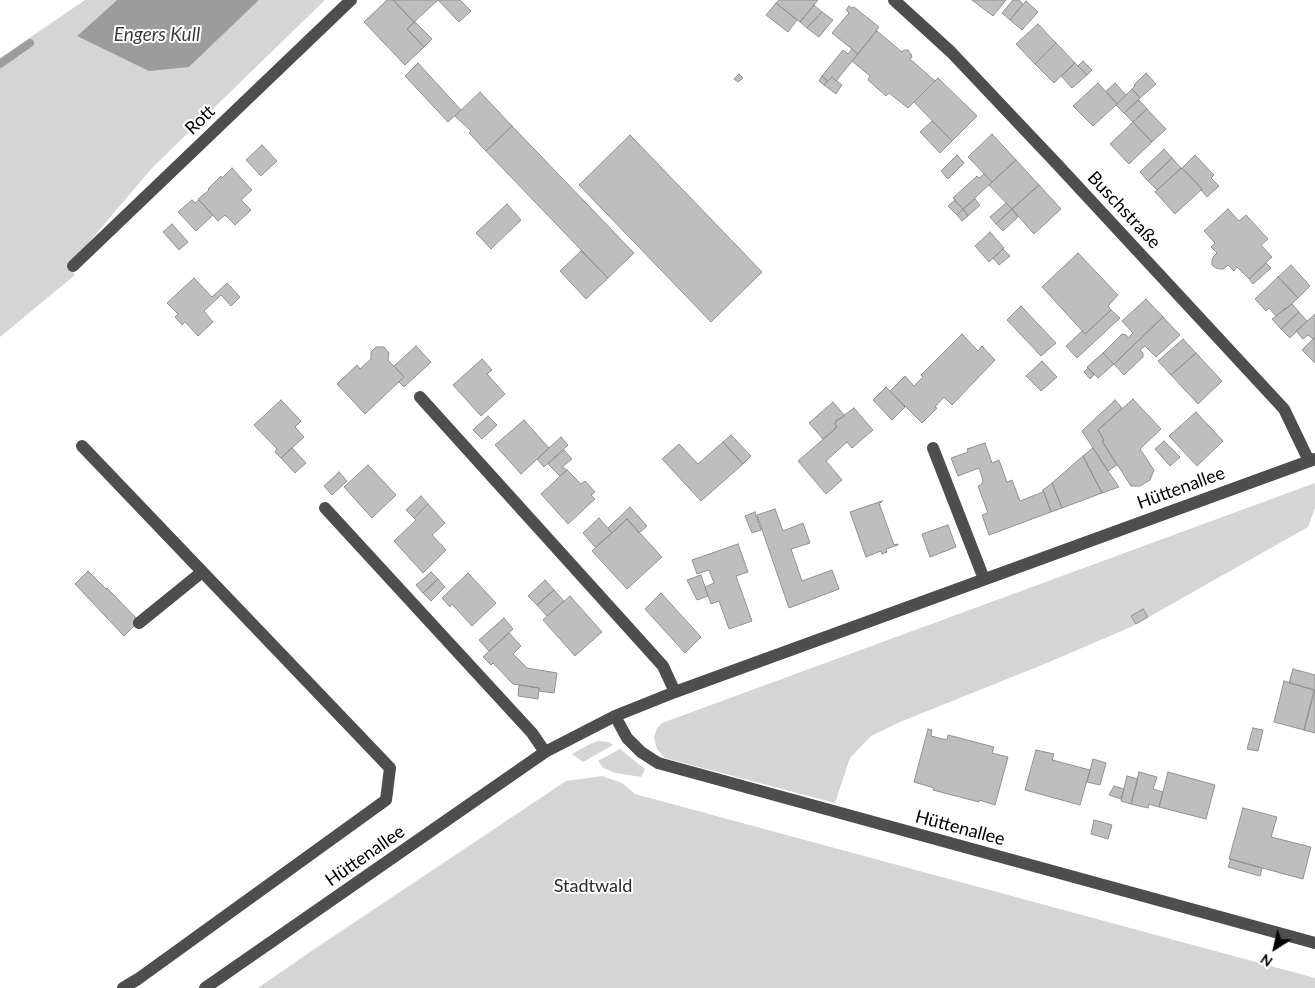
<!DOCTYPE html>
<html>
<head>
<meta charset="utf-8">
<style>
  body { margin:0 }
  #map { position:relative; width:1315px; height:988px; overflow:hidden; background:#fff; font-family:Lato,sans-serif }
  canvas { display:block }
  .north { position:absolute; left:1250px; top:923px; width:50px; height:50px; -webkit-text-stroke:4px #fff; paint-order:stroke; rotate:215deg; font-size:14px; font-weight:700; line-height:20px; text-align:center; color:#000 }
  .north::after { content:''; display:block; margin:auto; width:18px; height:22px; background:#000; clip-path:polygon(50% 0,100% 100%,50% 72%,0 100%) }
</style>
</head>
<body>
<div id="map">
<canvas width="1315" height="988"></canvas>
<div class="north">N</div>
</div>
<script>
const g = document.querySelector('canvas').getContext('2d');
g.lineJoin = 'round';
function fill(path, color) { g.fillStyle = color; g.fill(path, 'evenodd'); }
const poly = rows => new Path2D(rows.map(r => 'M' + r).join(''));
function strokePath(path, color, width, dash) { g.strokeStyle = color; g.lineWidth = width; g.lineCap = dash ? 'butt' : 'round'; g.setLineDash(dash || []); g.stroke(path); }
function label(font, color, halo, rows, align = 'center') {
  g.font = font + ' Lato,sans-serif'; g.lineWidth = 4; g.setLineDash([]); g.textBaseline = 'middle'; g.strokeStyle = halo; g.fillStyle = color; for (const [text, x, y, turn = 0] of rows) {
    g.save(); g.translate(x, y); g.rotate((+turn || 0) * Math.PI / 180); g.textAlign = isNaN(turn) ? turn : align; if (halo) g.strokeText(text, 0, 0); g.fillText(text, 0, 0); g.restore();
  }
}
const green = poly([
  [85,0,117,0,77,36,189,67,259,0,325,0,152,168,68,267,75,275,0,337,0,58],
  [1315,483,1315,508,1308,527,1131,627,1042,665,900,722,871,736,850,758,835,803,665,758,657,749,654,737,657,728,662,723],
  [598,741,609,742,613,745,583,762,572,754,588,745],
  [620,749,645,769,641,777,616,773,603,768,598,761],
  [602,776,622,783,635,794,1315,978,1315,988,258,988,310,952,566,781]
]);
const water = poly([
  [117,0,259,0,189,67,149,71,77,36]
]);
const stream = poly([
  [0,64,30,43]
]);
const building = poly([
  [387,0,393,0,414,22,407,29,424,47,405,65,364,22,387,0],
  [393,0,438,0,414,22,393,0],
  [438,0,460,0,471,11,459,22,438,0],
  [779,0,818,0,800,22,776,3,779,0],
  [972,0,1006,0,993,16,972,0],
  [1013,0,1019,0,1023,4,1010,20,1002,13,1013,0],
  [1026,1,1038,12,1022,30,1010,20,1026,1],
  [776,3,797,20,788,32,766,15,776,3],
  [814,5,822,12,807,28,800,22,814,5],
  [849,6,852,8,854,7,879,27,858,54,832,33,849,13,846,10,849,6],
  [822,12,833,20,819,37,807,28,822,12],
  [415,22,432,39,424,47,407,29,415,22],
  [1038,24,1056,43,1035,64,1016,44,1038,24],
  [877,31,902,52,904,50,908,50,911,54,912,57,910,59,935,81,908,108,889,93,886,96,868,80,870,76,852,61,877,31],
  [1056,43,1075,63,1054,83,1035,64,1056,43],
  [852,49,858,54,836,81,832,77,828,81,822,76,843,50,848,54,852,49],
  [1083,61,1092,70,1087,75,1078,66,1083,61],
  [418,63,461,110,448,122,405,76,418,63],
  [1075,63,1087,75,1072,88,1061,76,1075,63],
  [1146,73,1156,84,1140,98,1132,89,1135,86,1134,85,1146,73],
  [739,74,743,78,738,82,734,79,739,74],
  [822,76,827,81,824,85,819,81,822,76],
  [832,77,842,85,836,94,824,85,832,77],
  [938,78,977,116,952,141,914,102,938,78],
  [1098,83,1117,104,1093,126,1073,106,1098,83],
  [1115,83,1126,95,1117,104,1106,91,1115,83],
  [1132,89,1140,98,1124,113,1116,105,1132,89],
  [480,92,512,126,486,151,469,133,471,131,455,116,480,92],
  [1139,100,1147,109,1133,122,1124,113,1139,100],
  [1147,109,1166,129,1152,142,1133,122,1147,109],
  [932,121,952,141,940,153,920,132,932,121],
  [1133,122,1152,142,1129,164,1110,144,1133,122],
  [512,126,634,253,608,278,486,151,512,126],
  [992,134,1016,160,992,182,968,157,992,134],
  [630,135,762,272,711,322,579,185,630,135],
  [262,145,277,161,261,176,246,160,262,145],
  [1164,149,1172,158,1148,181,1140,172,1164,149],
  [957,155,964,163,948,179,941,171,957,155],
  [1195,155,1214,175,1211,178,1219,186,1207,197,1201,190,1202,189,1182,168,1195,155],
  [1172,158,1181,168,1157,190,1148,181,1172,158],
  [1016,160,1039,185,1012,209,989,185,1016,160],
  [232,168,252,190,241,200,251,210,235,225,225,215,218,221,198,199,209,190,208,189,221,176,222,178,232,168],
  [1182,168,1202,189,1175,214,1155,192,1182,168],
  [984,174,992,182,963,209,953,198,977,176,979,178,984,174],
  [1039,185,1061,209,1034,234,1012,209,1039,185],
  [975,199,980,205,968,216,963,209,975,199],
  [192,200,195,203,199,200,213,215,196,231,178,212,192,200],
  [955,200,963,209,957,215,948,206,955,200],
  [1006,203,1012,209,996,224,990,217,1006,203],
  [507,204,521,220,491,249,476,233,507,204],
  [963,209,968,216,962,221,957,215,963,209],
  [1012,209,1018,217,1003,231,996,224,1012,209],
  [1228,209,1239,221,1246,215,1268,239,1261,245,1272,257,1249,279,1237,267,1234,271,1228,265,1223,269,1220,269,1216,268,1212,265,1212,260,1213,257,1217,253,1211,247,1215,243,1204,231,1228,209],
  [172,224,188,242,179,250,163,232,172,224],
  [990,232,1004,248,989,262,975,246,990,232],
  [1003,249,1010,256,999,265,993,258,1003,249],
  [581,251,608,278,586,299,560,271,581,251],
  [1078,253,1118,295,1108,306,1111,310,1085,334,1042,287,1078,253],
  [1266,263,1271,268,1253,284,1249,279,1266,263],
  [1291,265,1310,286,1298,298,1278,277,1291,265],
  [1278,277,1298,298,1286,309,1285,308,1276,316,1269,308,1266,311,1255,299,1278,277],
  [194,278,212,297,227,283,240,297,231,306,221,295,204,311,213,322,198,336,185,322,182,325,175,317,178,314,167,303,194,278],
  [1146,299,1163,317,1114,364,1103,353,1122,334,1126,335,1128,338,1133,333,1122,321,1146,299],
  [1292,304,1299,312,1281,329,1272,319,1292,304],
  [1021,306,1056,343,1041,356,1007,320,1021,306],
  [1111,310,1120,318,1077,358,1066,346,1082,331,1085,334,1111,310],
  [1299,312,1307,321,1290,338,1281,329,1299,312],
  [1315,314,1315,337,1313,339,1308,335,1303,339,1296,331,1315,314],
  [1163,317,1180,335,1156,357,1145,346,1140,350,1143,353,1143,357,1124,375,1114,364,1163,317],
  [962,334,978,351,982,346,995,360,952,405,944,397,935,407,937,408,922,423,890,391,905,376,914,386,923,377,921,375,962,334],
  [1315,337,1315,363,1302,350,1315,337],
  [1183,339,1196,353,1171,375,1158,361,1183,339],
  [416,346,431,362,404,387,399,382,404,377,394,366,416,346],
  [376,347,384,347,389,353,388,360,404,377,365,414,337,384,357,365,360,369,371,359,371,352,376,347],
  [1103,353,1114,364,1098,378,1087,367,1103,353],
  [1196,353,1222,381,1198,404,1171,375,1196,353],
  [482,359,492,370,487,374,505,394,481,416,453,385,482,359],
  [1042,361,1057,377,1041,391,1026,376,1042,361],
  [1088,368,1094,375,1090,379,1084,372,1088,368],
  [886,387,905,407,892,420,873,400,886,387],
  [1133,399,1161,429,1140,449,1154,470,1150,480,1140,486,1131,486,1102,441,1104,440,1098,430,1133,399],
  [281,400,301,421,295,427,304,437,281,458,275,452,277,449,254,425,281,400],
  [1115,400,1122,408,1098,430,1104,440,1102,441,1117,465,1108,471,1082,431,1115,400],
  [833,402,845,416,836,421,835,424,837,427,834,429,834,430,823,439,809,423,833,402],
  [854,408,873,430,852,448,847,442,826,461,842,480,826,494,798,461,834,430,834,429,837,427,835,424,836,421,854,408],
  [1196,412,1223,441,1197,466,1169,436,1196,412],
  [488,416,497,425,482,439,473,430,488,416],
  [524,420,549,448,521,474,495,445,524,420],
  [731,435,751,456,743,464,723,442,731,435],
  [561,437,568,445,544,467,537,459,561,437],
  [1164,441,1180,457,1170,466,1155,449,1164,441],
  [723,442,743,464,701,501,662,459,679,444,698,464,723,442],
  [985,443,992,463,999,460,1007,482,1012,480,1020,501,1043,492,1043,490,1051,512,989,535,982,515,988,513,978,486,981,485,983,480,979,468,958,476,951,458,968,452,967,449,985,443],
  [292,448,306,463,295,473,281,458,292,448],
  [1093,448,1108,471,1119,487,1102,493,1083,456,1093,448],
  [564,450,572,459,562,467,567,470,560,476,548,464,564,450],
  [1083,456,1102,493,1062,508,1052,483,1083,456],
  [368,465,396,495,372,518,344,487,368,465],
  [567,470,581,484,585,481,595,492,591,495,595,499,568,524,541,494,567,470],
  [339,472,347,481,332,495,324,486,339,472],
  [1052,483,1062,508,1051,512,1043,490,1052,483],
  [421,496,428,504,414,518,406,510,421,496],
  [882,501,882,502,879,503,894,545,898,544,898,545,886,549,887,552,882,554,881,551,866,557,850,512,882,501],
  [428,504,445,523,432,535,446,550,423,573,394,541,416,520,414,518,428,504],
  [630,507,647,526,639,533,627,519,612,533,608,528,630,507],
  [775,509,783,531,803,523,810,543,791,549,802,581,832,570,839,589,789,608,757,515,775,509],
  [755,512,761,530,752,533,745,516,755,512],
  [599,518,612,533,595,547,583,533,599,518],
  [627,519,662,557,627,589,592,551,627,519],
  [948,525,956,547,930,557,922,534,948,525],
  [738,544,748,572,736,576,752,621,729,629,719,601,711,604,705,587,714,583,709,570,697,574,692,560,738,544],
  [88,571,106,589,107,588,139,621,124,636,75,584,88,571],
  [431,572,438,579,423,593,416,585,431,572],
  [468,573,496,603,472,626,452,604,450,607,442,598,468,573],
  [701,575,708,596,697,600,687,580,701,575],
  [438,579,445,587,431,601,423,593,438,579],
  [545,580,554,590,537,605,528,596,545,580],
  [554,590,564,601,547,616,537,605,554,590],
  [661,593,701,637,685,653,645,609,661,593],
  [570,596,602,632,575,656,543,620,570,596],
  [1143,609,1148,617,1136,624,1131,616,1143,609],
  [504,618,513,629,489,651,479,640,504,618],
  [509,633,521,646,513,654,527,668,557,673,554,693,539,691,539,688,513,684,493,663,491,665,483,657,509,633],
  [1293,669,1315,675,1315,690,1289,683,1293,669],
  [1284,681,1314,690,1304,730,1274,722,1284,681],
  [519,685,539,688,538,699,518,696,519,685],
  [1315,690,1315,733,1304,730,1315,690],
  [1253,728,1263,730,1258,751,1247,749,1253,728],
  [928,729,932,730,931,736,947,740,948,735,994,747,992,753,1008,757,995,805,979,800,979,802,933,790,934,788,914,782,928,729],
  [1036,750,1054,754,1052,760,1090,770,1080,805,1025,790,1036,750],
  [1093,759,1106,763,1100,785,1087,782,1093,759],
  [1139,772,1157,777,1153,789,1163,792,1159,807,1149,804,1148,808,1131,804,1139,772],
  [1168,772,1215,785,1206,819,1159,807,1168,772],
  [1127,776,1138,779,1131,804,1121,801,1127,776],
  [1114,786,1124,789,1121,799,1109,795,1114,786],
  [1243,808,1277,817,1271,837,1311,847,1303,879,1229,859,1243,808],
  [1094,820,1112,825,1108,839,1091,834,1094,820],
  [1231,859,1262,868,1260,876,1228,867,1231,859]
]);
const minor = poly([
  [894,0,951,52,1057,164,1284,409,1309,461],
  [73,266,351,0],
  [420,397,663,666,675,692],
  [82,446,390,768,386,800,138,979,123,988],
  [933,448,984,579],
  [325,508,532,733,545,752],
  [139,623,202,572],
  [615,716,627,738,641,752,658,763,1315,943],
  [205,988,545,752,615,716,675,692,1315,459]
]);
const streetNames = [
  ["Rott",200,120,-44],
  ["Buschstraße",1124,210,47],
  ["Hüttenallee",1181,488,-20],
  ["Hüttenallee",960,828,15],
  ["Hüttenallee",365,856,-35]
];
const parkNames = [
  ["Stadtwald",593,886]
];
const waterNames = [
  ["Engers Kull",157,35]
];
fill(green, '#d5d5d5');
fill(water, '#9c9c9c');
strokePath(stream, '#9c9c9c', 8);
fill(building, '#bebebe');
strokePath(building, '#929292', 1);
strokePath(minor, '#4e4e4e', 12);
label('18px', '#000', '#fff', streetNames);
label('18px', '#2c2c2c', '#fff', parkNames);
label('italic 19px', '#3d3d3d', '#fff', waterNames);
</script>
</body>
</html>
